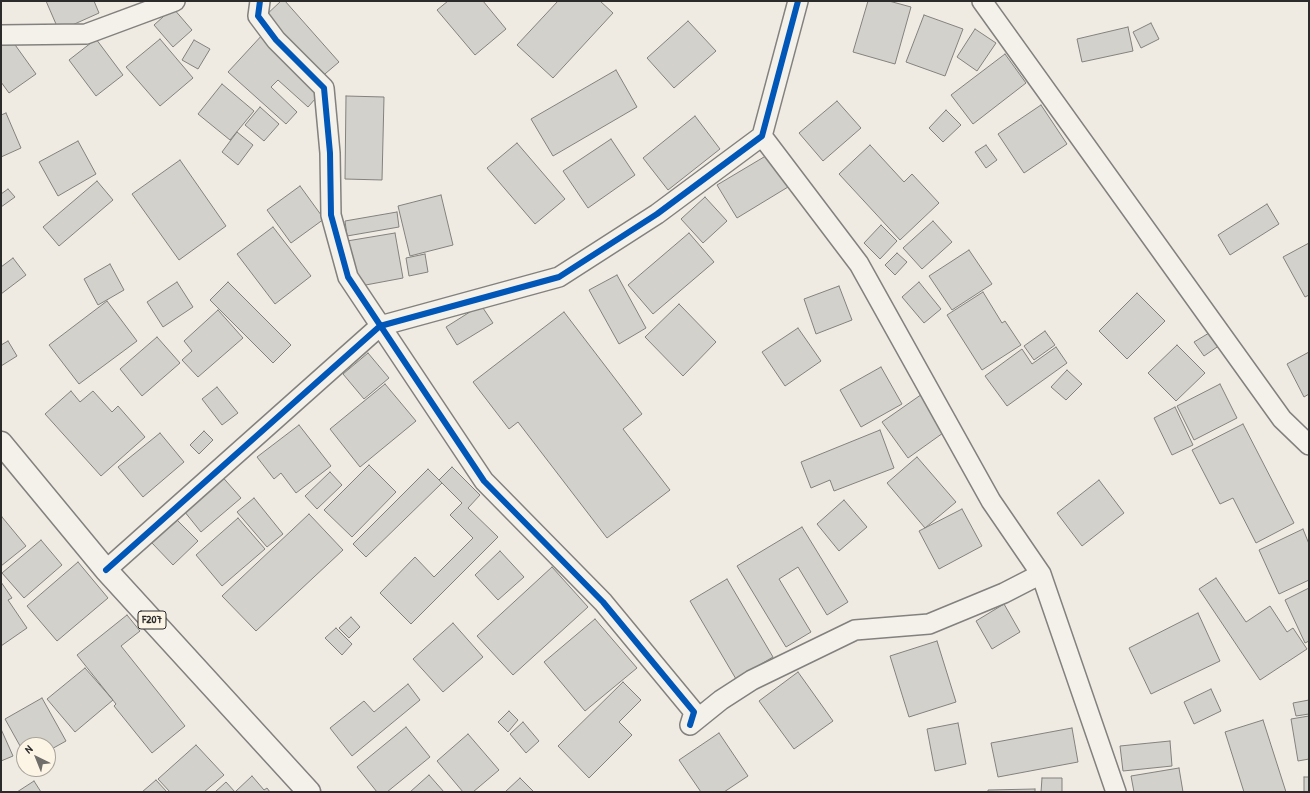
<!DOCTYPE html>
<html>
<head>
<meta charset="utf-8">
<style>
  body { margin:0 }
  #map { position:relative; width:1310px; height:793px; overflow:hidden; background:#efebe3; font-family:"Patrick Hand",sans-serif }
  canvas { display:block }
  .frame { position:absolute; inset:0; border:2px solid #2b2b2b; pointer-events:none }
  .north { position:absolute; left:16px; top:737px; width:40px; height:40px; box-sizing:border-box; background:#fcf5e5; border:1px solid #a8a49b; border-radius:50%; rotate:317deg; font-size:11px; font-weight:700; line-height:16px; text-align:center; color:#2b2b2b }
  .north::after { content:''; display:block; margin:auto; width:14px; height:18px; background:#706e6b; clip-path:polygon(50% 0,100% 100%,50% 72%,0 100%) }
</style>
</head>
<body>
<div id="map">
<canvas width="1310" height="793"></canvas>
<div class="frame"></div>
<div class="north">N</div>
</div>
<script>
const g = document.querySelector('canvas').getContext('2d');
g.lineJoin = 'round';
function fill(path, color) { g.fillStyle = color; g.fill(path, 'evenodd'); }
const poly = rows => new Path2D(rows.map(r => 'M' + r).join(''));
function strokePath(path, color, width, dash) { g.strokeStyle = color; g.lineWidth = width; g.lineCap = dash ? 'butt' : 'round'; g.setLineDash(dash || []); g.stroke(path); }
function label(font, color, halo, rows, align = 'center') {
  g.font = font + ' "Patrick Hand",sans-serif'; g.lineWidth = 4; g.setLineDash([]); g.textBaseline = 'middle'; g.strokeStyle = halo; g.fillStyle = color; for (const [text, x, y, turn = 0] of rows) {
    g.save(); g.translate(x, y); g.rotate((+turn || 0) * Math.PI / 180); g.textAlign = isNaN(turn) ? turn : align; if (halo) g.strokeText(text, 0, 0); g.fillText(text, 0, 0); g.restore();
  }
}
const building = poly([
  [46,1,94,1,99,13,59,31,46,1],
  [281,1,285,1,339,62,319,79,264,17,281,1],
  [448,1,483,1,506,29,475,55,437,10,448,1],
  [558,1,600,1,613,13,553,78,517,45,558,1],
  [868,1,889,1,911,7,895,64,853,52,868,1],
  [173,8,192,30,173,47,154,25,173,8],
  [924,15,963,29,945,76,906,62,924,15],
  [688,21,716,51,674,88,647,58,688,21],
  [1151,23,1159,39,1141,48,1133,32,1151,23],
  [1128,27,1133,51,1082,62,1077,39,1128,27],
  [975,29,996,43,977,71,957,57,975,29],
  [264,33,323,90,308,107,278,80,271,87,297,112,286,124,228,72,264,33],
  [8,35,36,74,9,93,1,82,1,40,8,35],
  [96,39,123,75,96,96,69,60,96,39],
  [160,39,193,78,160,106,126,67,160,39],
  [194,40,210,49,198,69,182,60,194,40],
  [1005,54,1026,83,973,124,951,95,1005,54],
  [616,70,637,107,553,156,531,119,616,70],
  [222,84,254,111,230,140,198,114,222,84],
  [346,96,384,97,382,180,345,179,346,96],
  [837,101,861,128,823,161,799,133,837,101],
  [1041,105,1067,144,1024,173,998,134,1041,105],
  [260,107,279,124,264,141,245,125,260,107],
  [946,110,961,125,943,142,929,128,946,110],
  [6,113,21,148,1,157,1,115,6,113],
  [695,116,720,149,668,190,643,158,695,116],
  [237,132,253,145,238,165,222,152,237,132],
  [611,139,635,175,588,208,563,171,611,139],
  [78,141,96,174,58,196,39,162,78,141],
  [517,143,565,199,535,224,487,168,517,143],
  [870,145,904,182,912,174,939,203,900,240,839,174,870,145],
  [986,145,997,160,986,168,975,152,986,145],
  [769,154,788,187,737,218,717,185,769,154],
  [180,160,226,226,179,260,132,194,180,160],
  [97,181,113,200,59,246,43,227,97,181],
  [300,186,324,219,291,243,267,210,300,186],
  [8,189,15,197,1,207,1,194,8,189],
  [441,195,453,245,410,256,398,206,441,195],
  [705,197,727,221,703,243,681,219,705,197],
  [1267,204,1279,224,1230,255,1218,235,1267,204],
  [397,212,399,227,347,236,345,221,397,212],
  [933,221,952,242,922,269,903,248,933,221],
  [881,225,897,241,880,259,864,243,881,225],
  [273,227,311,276,275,304,237,254,273,227],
  [395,233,403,278,355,287,347,241,395,233],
  [689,233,714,262,653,314,628,285,689,233],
  [1309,243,1309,295,1305,297,1283,257,1309,243],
  [969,250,992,284,952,310,929,276,969,250],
  [897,253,907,262,895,275,885,265,897,253],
  [425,254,428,272,409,276,406,258,425,254],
  [13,258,26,275,1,294,1,267,13,258],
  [110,264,124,290,98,305,84,279,110,264],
  [617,275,646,328,619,344,589,290,617,275],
  [177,282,193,307,163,327,147,302,177,282],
  [228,282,291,345,273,363,210,300,228,282],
  [919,282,941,309,924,323,902,297,919,282],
  [839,286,852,320,816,334,804,299,839,286],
  [983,292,1002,323,1005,321,1021,345,982,370,947,315,983,292],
  [1137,293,1165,321,1127,359,1099,331,1137,293],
  [107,301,137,341,79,384,49,345,107,301],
  [679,304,716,342,683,376,645,337,679,304],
  [481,305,493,323,457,345,446,327,481,305],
  [218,310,243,338,198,377,182,360,192,351,184,341,218,310],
  [564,312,642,414,623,429,670,490,607,538,518,422,509,429,473,382,564,312],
  [798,328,821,361,785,386,762,352,798,328],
  [1214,330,1223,343,1204,356,1194,342,1214,330],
  [1045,331,1055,345,1034,360,1024,346,1045,331],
  [157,337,180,363,142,396,120,369,157,337],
  [8,341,17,356,1,366,1,345,8,341],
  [1177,345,1205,373,1176,401,1148,373,1177,345],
  [1056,347,1067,363,1007,406,985,376,1022,349,1032,364,1056,347],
  [1309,352,1309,394,1304,397,1287,364,1309,352],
  [368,353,389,378,364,399,343,374,368,353],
  [881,367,902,404,861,427,840,390,881,367],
  [1067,370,1082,384,1066,400,1051,387,1067,370],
  [385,384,416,421,360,467,330,429,385,384],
  [1220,384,1237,418,1194,440,1177,406,1220,384],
  [217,387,238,413,222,425,202,399,217,387],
  [71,391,80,402,93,391,112,412,118,406,145,437,101,476,45,414,71,391],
  [925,392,950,428,908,458,882,422,925,392],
  [1175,407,1193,445,1172,455,1154,418,1175,407],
  [1243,424,1294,523,1256,543,1233,498,1220,504,1192,450,1243,424],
  [299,425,331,466,296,493,281,473,274,479,257,457,299,425],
  [880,430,894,468,834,491,830,480,811,488,801,462,880,430],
  [204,431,213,440,199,454,190,445,204,431],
  [160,433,184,462,143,497,118,467,160,433],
  [917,457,956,502,925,528,887,483,917,457],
  [369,465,396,492,352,537,324,510,369,465],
  [452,467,480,495,468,508,498,537,411,624,380,593,415,557,434,577,473,538,450,515,462,503,439,480,452,467],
  [428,469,442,483,366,557,353,544,428,469],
  [330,472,342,485,317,509,305,496,330,472],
  [219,473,241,498,201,532,180,506,219,473],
  [1099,480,1124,513,1082,546,1057,513,1099,480],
  [254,498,283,534,267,547,237,512,254,498],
  [844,500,867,527,839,551,817,524,844,500],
  [962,509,982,546,939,569,919,531,962,509],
  [309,514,343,550,256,631,222,596,309,514],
  [2,517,26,546,1,566,1,518,2,517],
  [238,518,265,549,222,586,196,555,238,518],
  [176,519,198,541,173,565,152,543,176,519],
  [802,527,848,602,827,615,798,567,779,579,811,632,786,647,737,566,802,527],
  [1303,529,1309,544,1309,580,1279,594,1259,550,1303,529],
  [41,540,62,565,24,598,2,573,41,540],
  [500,551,524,577,498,600,475,575,500,551],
  [78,562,108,598,57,641,27,606,78,562],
  [552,567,588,607,513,675,477,636,552,567],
  [1216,578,1246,622,1270,606,1287,632,1293,628,1307,649,1260,680,1199,589,1216,578],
  [727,579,773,657,736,679,690,601,727,579],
  [1,582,12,598,8,600,27,628,1,646,1,582],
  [1309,588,1309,641,1305,643,1285,600,1309,588],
  [1004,604,1020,632,992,649,976,621,1004,604],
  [1198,613,1220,661,1151,694,1129,648,1198,613],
  [127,615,140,631,121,646,185,726,152,753,114,706,116,704,77,655,127,615],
  [351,617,360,627,349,638,339,628,351,617],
  [595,619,637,668,585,711,544,662,595,619],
  [453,623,483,657,443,692,413,659,453,623],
  [336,628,352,644,342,655,325,638,336,628],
  [937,641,956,702,909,717,890,656,937,641],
  [85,668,113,700,75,732,47,699,85,668],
  [798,672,833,721,794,749,759,701,798,672],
  [623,682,641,700,619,722,632,735,589,778,558,746,623,682],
  [408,684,420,700,352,756,330,728,364,701,374,712,408,684],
  [1211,689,1221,711,1194,724,1184,702,1211,689],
  [42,698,66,741,48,751,48,745,24,745,24,753,5,719,42,698],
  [1309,700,1309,714,1296,716,1293,703,1309,700],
  [509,711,518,720,508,732,498,722,509,711],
  [1309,716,1309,759,1298,761,1291,719,1309,716],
  [1263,720,1286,792,1244,792,1225,732,1263,720],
  [523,722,539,741,526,753,510,734,523,722],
  [958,723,966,764,935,771,927,729,958,723],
  [406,727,430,757,387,792,377,792,357,767,406,727],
  [1072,728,1078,762,998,777,991,743,1072,728],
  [1,729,13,756,1,761,1,729],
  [719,733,748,776,724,792,701,792,679,760,719,733],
  [468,734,499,770,473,792,463,792,437,761,468,734],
  [1170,741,1172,766,1123,771,1120,746,1170,741],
  [196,745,224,775,204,792,170,792,158,779,196,745],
  [1179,768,1183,792,1134,792,1131,776,1179,768],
  [429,775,444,792,410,792,429,775],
  [252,776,264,790,267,788,270,792,215,792,226,782,235,792,252,776],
  [1304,777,1309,777,1309,792,1304,792,1304,777],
  [520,778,534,792,505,792,520,778],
  [1042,778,1062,778,1062,792,1041,792,1042,778],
  [156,780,167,792,142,792,156,780],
  [34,781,41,792,17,792,34,781],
  [1035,789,1035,792,988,792,988,790,1035,789]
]);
const street = poly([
  [260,1,258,16,276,40,324,88,330,153,331,215,348,277,484,481,603,602,694,712,690,725],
  [982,1,1282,419,1309,445],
  [1,35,86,34,175,1],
  [762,136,859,264,991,501,1041,574,1116,792],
  [106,570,380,326,559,277,657,214,762,136,798,1],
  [690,725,721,700,752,680,855,630,929,624,1004,593,1041,574]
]);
const primary = poly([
  [1,443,106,570,309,792]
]);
const cycleway = poly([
  [260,1,258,16,276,40,324,88,330,153,331,215,348,277,484,481,603,602,694,712,690,725],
  [106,570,380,326,559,277,657,214,762,136,798,1]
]);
const shields = [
  [152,620,28]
];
const shieldNames = [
  ["F207",152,620]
];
fill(building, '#d3d1cb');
strokePath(building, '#83817e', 1);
strokePath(street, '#83817e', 22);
strokePath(primary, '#83817e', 25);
strokePath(street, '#f4f1eb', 19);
strokePath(primary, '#f4f1eb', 22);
strokePath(cycleway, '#0057b8', 6);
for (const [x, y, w] of shields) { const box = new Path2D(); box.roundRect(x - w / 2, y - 9, w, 18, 3); g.fillStyle = '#fcf5e5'; g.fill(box); strokePath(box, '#2b2b2b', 1); }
label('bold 11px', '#2b2b2b', null, shieldNames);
</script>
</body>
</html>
